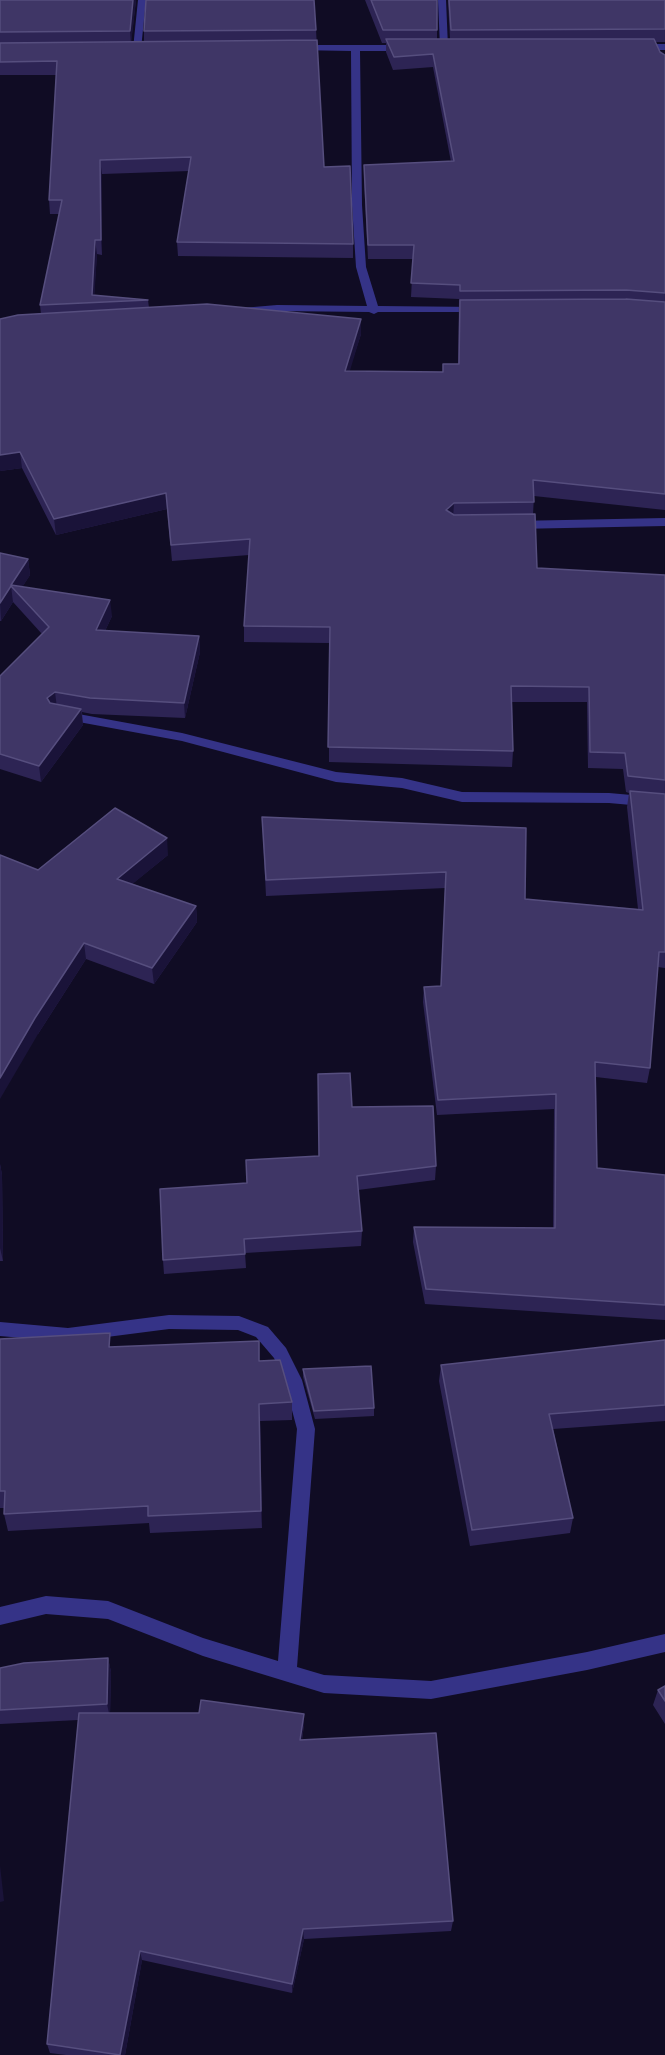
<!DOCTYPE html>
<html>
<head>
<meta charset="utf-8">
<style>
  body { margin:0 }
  canvas { display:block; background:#100c24 }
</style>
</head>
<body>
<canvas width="665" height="2055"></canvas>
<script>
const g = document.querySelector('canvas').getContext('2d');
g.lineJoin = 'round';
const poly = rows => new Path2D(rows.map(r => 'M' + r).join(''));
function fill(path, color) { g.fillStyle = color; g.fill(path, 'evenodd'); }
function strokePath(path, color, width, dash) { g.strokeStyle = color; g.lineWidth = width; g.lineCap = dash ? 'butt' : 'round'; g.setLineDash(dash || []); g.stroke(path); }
const minor = poly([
  [138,0,146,0,141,49,137,52,133,49,138,0],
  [438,0,446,0,448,47,444,50,440,47,438,0],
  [665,44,665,50,638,50,634,47,638,44,665,44],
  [299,45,407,45,411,48,407,51,360,51,362,205,366,267,378,306,479,307,483,308,483,312,378,312,374,314,369,312,277,311,242,314,237,311,242,308,277,305,367,306,356,267,352,205,351,51,296,50,295,48,299,45],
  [665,518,665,526,515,529,509,525,515,521,665,518],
  [62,711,182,733,336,772,402,778,462,792,609,793,665,798,665,808,609,803,462,802,402,788,336,782,182,741,57,718,55,715,62,711],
  [169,1315,239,1316,268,1327,286,1348,302,1380,315,1429,297,1667,324,1675,431,1681,587,1652,665,1634,665,1652,587,1670,431,1699,324,1693,203,1656,108,1619,46,1614,0,1625,0,1607,46,1596,108,1601,203,1638,278,1661,297,1429,284,1380,274,1358,256,1337,238,1330,169,1329,68,1342,0,1336,0,1322,68,1328,169,1315]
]);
const wall = poly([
  [0,0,136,0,131,42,144,42,144,31,316,30,324,167,353,244,353,258,178,256,177,242,189,171,102,174,102,255,97,254,94,295,148,300,149,308,361,334,349,371,443,372,443,364,458,364,459,299,411,297,413,259,368,259,364,179,364,165,451,162,433,67,393,70,386,52,386,43,382,43,365,0,437,0,437,39,450,39,448,0,665,0,665,42,655,42,660,52,665,55,665,510,534,496,533,514,537,568,665,575,665,968,658,967,650,1068,647,1083,596,1077,597,1168,665,1175,665,1320,425,1304,413,1242,414,1227,553,1228,554,1109,437,1115,423,1002,424,987,441,986,445,888,266,896,262,817,526,828,525,899,638,909,627,807,629,793,626,792,623,769,588,768,587,702,512,702,513,751,512,767,329,762,329,643,244,642,244,626,249,555,172,561,167,509,56,535,22,468,0,471,41,314,40,305,59,214,50,214,49,200,56,75,0,75],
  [0,553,28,559,30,575,22,587,112,616,105,631,199,636,200,652,185,718,92,714,82,712,83,725,41,782,0,769,0,676,42,634,13,602,1,621,0,621],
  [168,855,132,884,196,906,197,922,154,984,86,959,38,1034,38,870],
  [352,1107,436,1166,435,1180,358,1190,362,1231,361,1246,245,1253,246,1268,164,1274,163,1260,247,1183,319,1156],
  [0,1164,2,1175,3,1261,0,1261],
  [0,1339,112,1347,260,1361,292,1402,292,1420,260,1421,262,1528,150,1533,149,1523,8,1531,4,1514,4,1508,0,1508],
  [665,1340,665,1421,553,1429,573,1518,570,1533,470,1546,439,1381,441,1365],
  [303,1369,374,1408,374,1416,315,1419,303,1377],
  [108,1658,111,1672,110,1713,304,1714,304,1725,302,1740,453,1921,451,1931,304,1939,292,1993,142,1960,125,2055,66,2055,50,2053,47,2044,78,1720,0,1724,0,1668],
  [665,1686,665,1724,653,1705,658,1690]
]);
const shadedWall = poly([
  [133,0,136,0,131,45,130,31],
  [100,160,102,174,102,255,101,240],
  [95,240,97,254,94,302,92,295],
  [361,319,361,334,345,387,345,371],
  [20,452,22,468,0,471,0,455],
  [166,493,167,509,56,535,54,519],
  [454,503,453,519,446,510],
  [28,559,30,575,18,594,11,585],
  [11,586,13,602,1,621,0,603],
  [110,600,112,616,98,646,96,630],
  [199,636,200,652,185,718,184,703],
  [55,692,57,708,49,713,47,698],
  [81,709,83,725,41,782,39,766],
  [167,838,168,855,119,895,117,879],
  [196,906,197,922,154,984,152,968],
  [84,943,86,959,38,1034,0,1099,0,1078,35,1018],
  [0,1164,2,1175,3,1261,0,1248],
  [259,1404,260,1421,262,1528,261,1511],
  [108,1658,111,1672,110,1718,107,1704],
  [304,1714,304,1725,300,1751,300,1740],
  [0,1866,4,1901,0,1902],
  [303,1929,304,1939,292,1993,292,1984],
  [140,1951,142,1960,125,2055,120,2055]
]);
const building = poly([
  [0,0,133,0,130,31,0,32,0,0],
  [146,0,314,0,316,30,144,31,146,0],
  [371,0,437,0,437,30,383,30,371,0],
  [449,0,665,0,665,29,451,30,449,0],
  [386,39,654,39,660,52,665,55,665,293,626,290,460,291,460,285,411,283,414,245,368,245,364,165,454,161,433,54,394,57,386,39],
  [317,40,324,167,350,166,353,244,177,242,191,157,100,160,101,240,95,240,92,295,148,300,40,305,62,200,49,200,57,61,0,62,0,43,317,40],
  [626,299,665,302,665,494,533,480,534,502,454,503,446,510,454,515,535,514,537,568,665,575,665,780,628,776,625,753,590,752,589,687,511,686,513,751,328,747,330,627,244,626,250,539,171,545,166,493,54,519,20,452,0,455,0,319,18,315,207,304,361,319,345,371,443,372,443,364,459,364,460,300,626,299],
  [0,553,28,559,11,585,110,600,96,630,199,636,184,703,90,698,55,692,47,698,50,703,81,709,39,766,0,754,0,676,49,627,11,586,0,603,0,553],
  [630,791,665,794,665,952,659,952,650,1068,595,1062,597,1168,665,1175,665,1305,426,1289,414,1227,555,1228,556,1094,438,1100,424,987,441,986,446,872,266,880,262,817,526,828,525,899,643,910,630,791],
  [115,808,167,838,117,879,196,906,152,968,84,943,35,1018,0,1078,0,855,38,870,115,808],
  [350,1073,352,1107,433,1106,436,1166,357,1176,362,1231,244,1239,245,1254,163,1260,160,1189,247,1183,246,1160,319,1156,318,1074,350,1073],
  [110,1333,109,1347,259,1341,259,1361,280,1360,292,1402,259,1404,261,1511,148,1516,148,1506,4,1514,5,1491,0,1491,0,1339,110,1333],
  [665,1340,665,1405,549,1414,573,1518,472,1530,441,1365,665,1340],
  [371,1366,374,1408,314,1411,303,1369,371,1366],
  [108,1658,107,1704,0,1710,0,1668,24,1663,108,1658],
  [665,1686,665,1701,658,1690,665,1686],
  [201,1700,304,1714,300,1740,436,1733,453,1921,303,1929,292,1984,140,1951,120,2055,47,2044,79,1713,199,1713,201,1700]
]);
fill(minor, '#353387');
fill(wall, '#2d2454');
fill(shadedWall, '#1a1339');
fill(building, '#3f3666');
strokePath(building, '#564e7e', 1.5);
</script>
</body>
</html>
